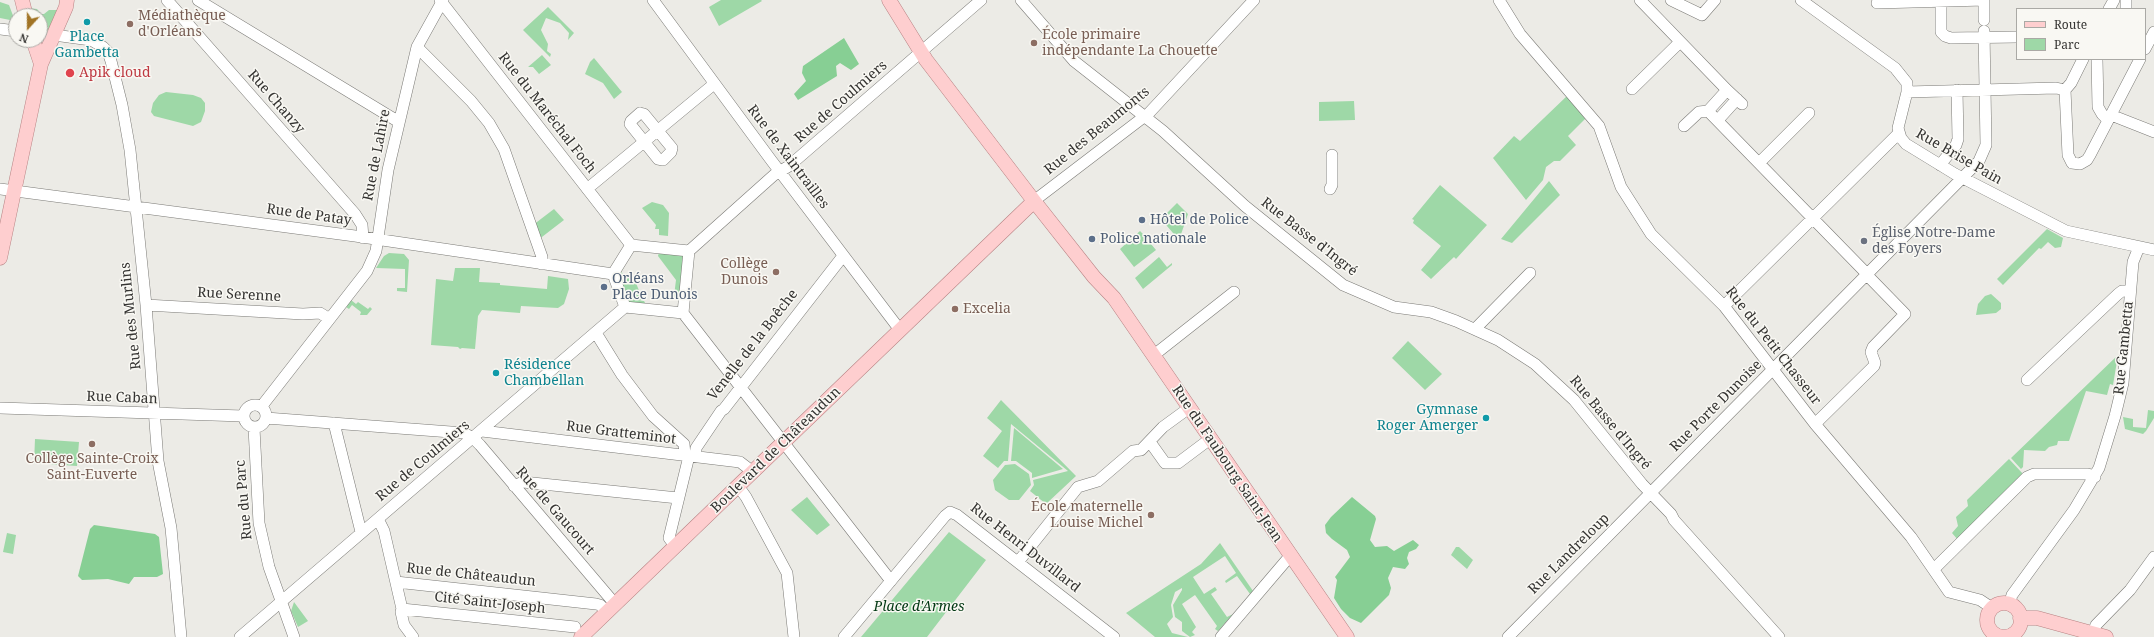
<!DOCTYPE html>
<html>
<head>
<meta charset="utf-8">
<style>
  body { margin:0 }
  #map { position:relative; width:2154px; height:637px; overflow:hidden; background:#ecebe6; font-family:"Noto Serif",serif }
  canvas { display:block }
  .legend { position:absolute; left:2016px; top:8px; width:130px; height:52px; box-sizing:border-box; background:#f9f8f3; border:1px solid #aaa9a5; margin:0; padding:5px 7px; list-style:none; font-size:12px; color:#343331 }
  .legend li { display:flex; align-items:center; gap:8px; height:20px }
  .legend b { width:20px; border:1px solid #aaa9a5 }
  .north { position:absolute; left:8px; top:8px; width:40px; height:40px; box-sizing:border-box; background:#f9f8f3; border:1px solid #aaa9a5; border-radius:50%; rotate:201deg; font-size:11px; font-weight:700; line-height:16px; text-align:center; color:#343331 }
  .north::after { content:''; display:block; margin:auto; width:14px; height:18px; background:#a17425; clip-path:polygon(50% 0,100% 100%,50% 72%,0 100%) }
</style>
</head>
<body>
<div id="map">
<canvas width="2154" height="637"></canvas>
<ul class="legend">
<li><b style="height:5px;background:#fececf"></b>Route</li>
<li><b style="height:11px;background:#9ed8a7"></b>Parc</li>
</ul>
<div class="north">N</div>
</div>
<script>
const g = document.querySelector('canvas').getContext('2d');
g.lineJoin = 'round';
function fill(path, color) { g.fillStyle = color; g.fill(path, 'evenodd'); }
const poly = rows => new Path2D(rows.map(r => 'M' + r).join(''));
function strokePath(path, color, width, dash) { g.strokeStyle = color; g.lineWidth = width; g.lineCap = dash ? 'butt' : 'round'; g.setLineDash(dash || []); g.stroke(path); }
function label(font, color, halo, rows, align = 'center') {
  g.font = font + ' "Noto Serif",serif'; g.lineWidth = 3; g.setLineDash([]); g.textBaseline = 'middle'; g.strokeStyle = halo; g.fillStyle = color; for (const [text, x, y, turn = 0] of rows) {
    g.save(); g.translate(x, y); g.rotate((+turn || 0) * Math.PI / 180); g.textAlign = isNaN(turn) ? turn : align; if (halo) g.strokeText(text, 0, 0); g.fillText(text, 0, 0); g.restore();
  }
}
const green = poly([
  [721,0,761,0,762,1,719,26,709,7],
  [0,2,9,5,15,21,0,18],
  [548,7,574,33,568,40,569,33,560,23,546,18,541,30,548,44,547,51,551,54,550,57,523,30],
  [28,8,37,9,41,14,44,14,49,10,58,10,48,33,44,36,40,37,40,16,30,16],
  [542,55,551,65,539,74,533,67,528,67],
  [594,58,622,92,614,99,603,83,585,74,590,62],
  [166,92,193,95,201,98,205,103,205,111,201,122,193,126,154,116,151,112,153,103,159,95],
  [1568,95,1587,117,1568,136,1576,145,1560,161,1554,161,1546,167,1543,180,1526,200,1493,158,1514,136,1520,141],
  [1354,101,1355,120,1319,121,1319,102],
  [1549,181,1560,195,1512,243,1501,239],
  [1440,185,1487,225,1456,259,1454,257,1431,279,1421,270,1441,246,1413,223,1414,220,1412,219],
  [652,202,663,205,669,213,668,236,659,235,659,229,655,229,656,225,642,208],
  [1177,203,1188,214,1179,240,1161,219],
  [554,209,564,220,538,240,533,225],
  [2047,229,2063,238,2061,247,2055,248,2048,242,2041,249,2039,248,2003,285,1997,279],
  [1140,231,1146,237,1144,241,1151,244,1156,250,1134,267,1120,249],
  [659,252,683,256,680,302,674,296,676,280,658,256],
  [389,253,404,254,409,260,407,292,397,291,397,288,405,288,405,269,376,268,384,256],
  [1159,257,1167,267,1172,263,1172,265,1143,289,1135,278],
  [622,266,624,267,621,272,625,276,633,276,643,300,638,300,644,301,647,306,628,303,618,272],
  [455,268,480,268,479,282,500,283,500,285,547,289,548,276,568,279,569,289,564,304,558,308,521,306,520,313,482,310,478,316,475,349,462,348,460,349,458,347,431,345,436,279,453,281],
  [1991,294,2001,303,2001,309,1996,313,1976,315,1978,304,1985,296],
  [351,300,356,304,358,302,368,309,370,307,372,309,367,315,360,315,361,312,352,305,349,309,346,307],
  [1408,341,1442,374,1425,390,1392,358],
  [2118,355,2113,385,2110,384,2107,395,2086,391,2069,441,2058,441,2057,445,2049,447,2045,451,2024,450,2023,467,2021,469,2011,458],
  [1001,400,1076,476,1046,504,1030,491,1034,485,1033,480,1068,471,1011,424,1008,461,1004,461,998,468,983,456,1002,431,987,418],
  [2148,410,2154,411,2154,418,2146,431,2143,434,2125,429,2123,417,2133,419,2133,427,2146,428],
  [1014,428,1063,469,1032,478,1032,473,1016,461,1011,461],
  [35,439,79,442,77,466,34,463],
  [2009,459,2024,475,1958,540,1952,533,1958,526,1956,517,1968,506,1967,500],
  [1015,464,1029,474,1031,485,1019,500,1009,500,995,490,993,480,1005,465],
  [807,497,830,525,817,535,791,510],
  [949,532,986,560,927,637,861,637],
  [7,533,16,535,13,554,3,552],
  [1220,543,1253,591,1250,594,1237,576,1226,583,1225,581,1236,573,1225,556,1193,577,1204,594,1215,587,1217,590,1211,594,1227,617,1233,614,1218,631,1215,629,1217,626,1195,595,1182,604,1196,627,1192,632,1195,635,1190,637,1182,631,1182,622,1175,617,1173,605,1182,590,1182,588,1175,592,1171,605,1173,617,1167,624,1172,633,1188,637,1155,637,1126,613,1201,564],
  [1456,547,1459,547,1473,560,1467,569,1451,555],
  [294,602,308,621,298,627,291,611]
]);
const forest = poly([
  [844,38,859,64,851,70,840,63,836,66,837,76,798,100,794,94,806,81,802,73,803,66],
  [1352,497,1375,516,1376,519,1370,540,1375,547,1387,546,1394,551,1413,540,1419,545,1416,549,1409,552,1407,558,1409,564,1405,569,1393,567,1388,578,1391,588,1389,595,1361,623,1350,618,1341,609,1334,598,1337,580,1335,577,1350,557,1347,550,1332,539,1326,533,1325,525,1331,517],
  [94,525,155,534,159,537,163,574,157,577,134,577,129,584,108,579,82,580,78,576,90,529]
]);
const minor = poly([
  [167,0,355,214,362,225,363,238],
  [198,0,399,122],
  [440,0,631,245],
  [653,0,771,160,900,330],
  [1021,0,1074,61,1163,131,1245,206,1343,285,1394,307,1431,312,1456,321,1498,340,1535,364,1574,400,1642,484,1671,514,1674,520,1779,637],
  [1499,0,1520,34,1599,126,1621,187,1651,234,1724,306,1815,424,1911,537,1949,592,1980,600,1992,608],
  [1640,0,1727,90],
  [1671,0,1702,15,1715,0],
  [1801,0,1895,68,1907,83,1907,92,1898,128,1901,138,1906,144,1955,174,2066,231,2154,250],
  [1984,0,1984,20],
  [2126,0,2126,9],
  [1941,1,1941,32,1945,36,1951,38,2017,37],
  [1877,3,1984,0],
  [2109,9,2114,0],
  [0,29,16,31],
  [54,35,91,40,103,47,108,52,111,61,122,105,130,150,146,305,158,461,171,528,181,637],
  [417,47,471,101,489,123,504,149,542,257,541,264],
  [2145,49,2154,32],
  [2097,59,2098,107,2102,114,2108,120],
  [1632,89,1680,42],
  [2065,90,2068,155,2072,163,2080,164,2087,160,2090,155,2140,59],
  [2065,90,2071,83,2083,59],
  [1907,92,2056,88,2065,90],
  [1742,104,1727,90,1708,111,1868,275],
  [640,113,644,114,672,148,671,152,663,160,658,159,630,124,631,121,640,113],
  [2111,115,2154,132],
  [1718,120,1737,99],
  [1684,126,1699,112,1708,111],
  [1759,163,1809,113],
  [1940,165,1956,145,1958,139,1957,90],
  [0,189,355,236,613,274],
  [587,189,714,84],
  [1330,189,1332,185,1332,155],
  [1039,197,1149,113,1254,0],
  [631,245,689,251],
  [689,251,774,175,789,166,981,0],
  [613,274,625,307],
  [613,274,631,245],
  [146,305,303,314,320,313,328,318],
  [1724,306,1899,133],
  [625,307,683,313],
  [683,313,891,581],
  [683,313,689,251],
  [1475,329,1530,273],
  [596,333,622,375,653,416,684,444,685,455],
  [1154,355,1234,292],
  [2027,380,2118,294,2122,291,2130,291],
  '244 416a11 11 0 1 1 22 0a11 11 0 1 1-22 0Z',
  [261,407,367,271,376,251,388,170,417,47,443,0],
  [0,408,243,416],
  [266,418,464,433,473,438,480,445,615,604],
  [334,423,361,532],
  [1815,424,1874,366,1875,363,1871,352,1873,347,1905,314,1867,275],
  [254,428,259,523,269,567,294,637],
  [482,431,740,462,753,472],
  [1150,442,1165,463,1178,463,1210,439],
  [695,456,696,448,721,411,724,409,843,256],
  [514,486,523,482,678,498],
  [738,486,746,497,787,573,794,637],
  [378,519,384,531,402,609,401,612,404,625,413,637],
  [675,546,669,538,689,456],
  [1018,562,1078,487,1098,481,1133,451,1141,450,1163,427,1189,408],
  [1934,569,2027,477,2034,474,2088,474,2095,477],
  [396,582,596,604,600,605,607,612],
  [2009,605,2012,595,2074,510,2099,468,2115,416,2123,383,2133,262,2139,247],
  [402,609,575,627],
  [2093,633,2096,625,2130,590,2154,557],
  [240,637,625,307],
  [844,637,945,516,950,512,957,515,1114,637],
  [1221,637,1290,556],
  [1508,637,1979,161,1986,145,1984,31]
]);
const major = poly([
  [22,0,26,16],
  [889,0,926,60,1034,201,1094,277,1114,298,1347,637],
  [33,40,41,64],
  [0,258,41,64,66,7,67,0],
  '1987 620a17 17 0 1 1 34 0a17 17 0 1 1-34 0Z',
  [2020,618,2037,618,2106,637],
  [581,637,1030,205]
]);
const markers = [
  [87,22,4,"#0f9aa8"],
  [130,24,4,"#8d6e63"],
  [1034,43,4,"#8d6e63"],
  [70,73,5,"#e0444e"],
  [1142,220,4,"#5c6f8a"],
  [1092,239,4,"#5c6f8a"],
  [1864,241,4,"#6b7280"],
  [776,272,4,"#8d6e63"],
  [604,287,4,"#5c6f8a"],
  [955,309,4,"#8d6e63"],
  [496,373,4,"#0f9aa8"],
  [1486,418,4,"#0f9aa8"],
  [92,444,4,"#8d6e63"],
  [1151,515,4,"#8d6e63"]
];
const educationNames = [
  ["Médiathèque",138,16],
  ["d'Orléans",138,32],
  ["École primaire",1042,35],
  ["indépendante La Chouette",1042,51],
  ["Collège",768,264,"right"],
  ["Dunois",768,280,"right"],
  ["Excelia",963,309],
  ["Collège Sainte-Croix",92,459,"center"],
  ["Saint-Euverte",92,475,"center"],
  ["École maternelle",1143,507,"right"],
  ["Louise Michel",1143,523,"right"]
];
const cultureNames = [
  ["Place",87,37],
  ["Gambetta",87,53],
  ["Résidence",504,365,"left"],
  ["Chambellan",504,381,"left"],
  ["Gymnase",1478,410,"right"],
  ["Roger Amerger",1478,426,"right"]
];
const healthNames = [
  ["Apik cloud",79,73]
];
const streetNames = [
  ["Rue Chanzy",276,102,49],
  ["Rue de Coulmiers",841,102,-41],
  ["Rue du Maréchal Foch",547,113,52],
  ["Rue des Beaumonts",1097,131,-39],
  ["Rue de Lahire",377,155,-79],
  ["Rue de Xaintrailles",788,157,53],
  ["Rue Brise Pain",1959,157,30],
  ["Rue de Patay",309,215,8],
  ["Rue Basse d'Ingré",1309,237,38],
  ["Rue Serenne",239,295,3],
  ["Rue des Murlins",131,316,-96],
  ["Venelle de la Boêche",753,345,-52],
  ["Rue du Petit Chasseur",1773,346,52],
  ["Rue Gambetta",2124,348,-84],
  ["Rue Caban",122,398,2],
  ["Rue Porte Dunoise",1716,406,-45],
  ["Rue Basse d'Ingré",1610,423,50],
  ["Rue Gratteminot",621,433,7],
  ["Boulevard de Châteaudun",776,450,-44],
  ["Rue de Coulmiers",423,461,-40],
  ["Rue du Faubourg Saint-Jean",1227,464,56],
  ["Rue du Parc",244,500,-95],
  ["Rue de Gaucourt",555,511,49],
  ["Rue Henri Duvillard",1025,548,38],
  ["Rue Landreloup",1569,554,-45],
  ["Rue de Châteaudun",471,575,6],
  ["Cité Saint-Joseph",490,603,6]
];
const serviceNames = [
  ["Hôtel de Police",1150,220],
  ["Police nationale",1100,239],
  ["Orléans",612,279],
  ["Place Dunois",612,295]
];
const worshipNames = [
  ["Église Notre-Dame",1872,233],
  ["des Foyers",1872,249]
];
const parkNames = [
  ["Place d'Armes",919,607]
];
fill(green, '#9ed8a7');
fill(forest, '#87cf94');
strokePath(minor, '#7b7a76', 12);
strokePath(major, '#b78283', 15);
strokePath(minor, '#fff', 11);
strokePath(major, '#fececf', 14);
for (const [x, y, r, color] of markers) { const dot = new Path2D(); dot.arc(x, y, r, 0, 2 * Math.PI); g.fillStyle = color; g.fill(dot); strokePath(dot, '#f9f8f3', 1.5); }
label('14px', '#785e54', '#f9f8f3', educationNames, 'left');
label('14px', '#0d838f', '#f9f8f3', cultureNames);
label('14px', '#be3a42', '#f9f8f3', healthNames, 'left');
label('14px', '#343331', '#f9f8f3', streetNames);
label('14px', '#4e5e75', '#f9f8f3', serviceNames, 'left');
label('14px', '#5b616d', '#f9f8f3', worshipNames, 'left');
label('italic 14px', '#003712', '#f9f8f3', parkNames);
</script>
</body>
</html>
